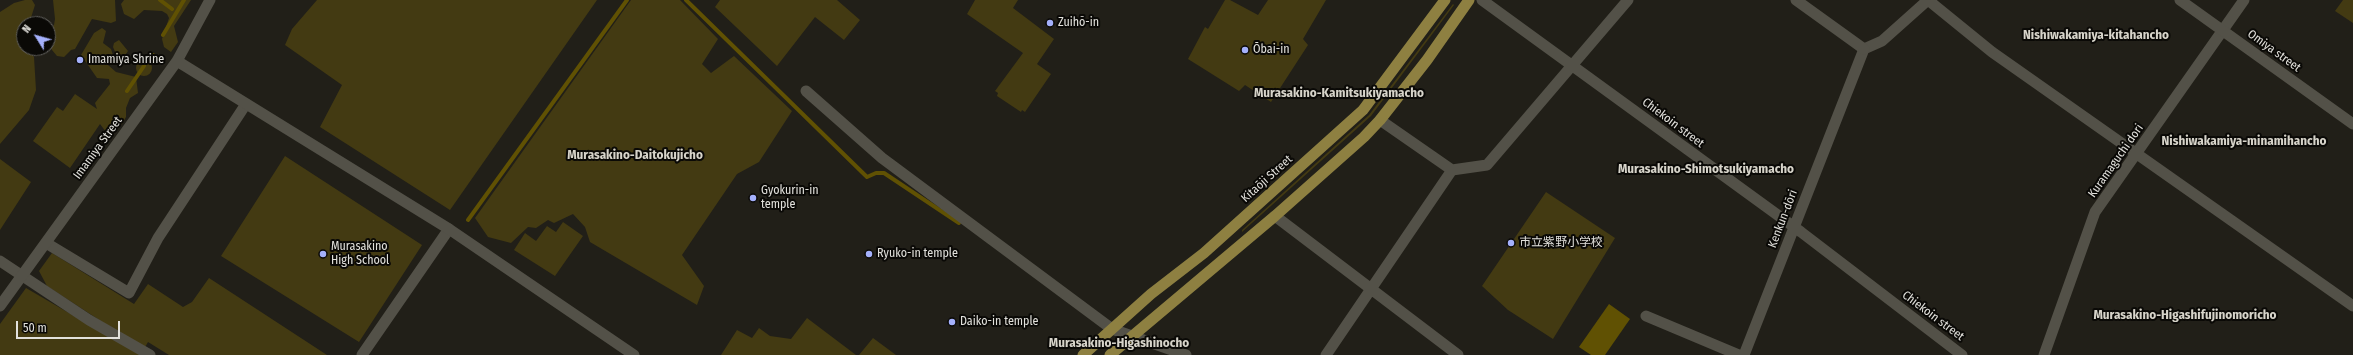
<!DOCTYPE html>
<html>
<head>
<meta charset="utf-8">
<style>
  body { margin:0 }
  #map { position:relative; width:2353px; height:355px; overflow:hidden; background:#211f18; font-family:"Fira Sans Condensed",sans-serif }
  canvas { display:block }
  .north { position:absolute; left:16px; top:16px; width:40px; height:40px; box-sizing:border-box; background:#0a0906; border:1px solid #605f5c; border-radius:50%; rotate:307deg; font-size:11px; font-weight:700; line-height:16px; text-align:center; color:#e2e1dc }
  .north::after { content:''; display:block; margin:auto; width:14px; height:18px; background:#a5b1fc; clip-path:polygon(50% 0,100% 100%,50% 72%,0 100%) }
  .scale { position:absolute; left:16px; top:321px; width:104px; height:18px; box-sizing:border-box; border:2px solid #e2e1dc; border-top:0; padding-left:5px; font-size:12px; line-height:14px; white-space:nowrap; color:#e2e1dc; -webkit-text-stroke:3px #0a0906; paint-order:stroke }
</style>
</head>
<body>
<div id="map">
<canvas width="2353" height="355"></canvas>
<div class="north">N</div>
<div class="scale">50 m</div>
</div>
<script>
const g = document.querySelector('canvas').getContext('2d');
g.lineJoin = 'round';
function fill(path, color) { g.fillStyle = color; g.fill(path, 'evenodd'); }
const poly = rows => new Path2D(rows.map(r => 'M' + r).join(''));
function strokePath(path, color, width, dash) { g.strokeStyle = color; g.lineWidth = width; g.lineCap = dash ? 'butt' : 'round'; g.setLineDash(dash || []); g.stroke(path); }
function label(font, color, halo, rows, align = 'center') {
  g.font = font + ' "Fira Sans Condensed","Noto Sans JP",sans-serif'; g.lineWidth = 4; g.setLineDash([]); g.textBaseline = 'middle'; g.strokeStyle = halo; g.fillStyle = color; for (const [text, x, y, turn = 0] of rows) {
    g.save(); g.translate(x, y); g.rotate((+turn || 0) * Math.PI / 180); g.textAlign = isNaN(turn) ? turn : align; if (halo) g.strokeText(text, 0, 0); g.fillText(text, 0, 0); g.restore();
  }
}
const green = poly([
  [25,0,32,0,35,5,29,24,24,24,24,48,28,48,34,57,36,90,29,110,0,144,0,12,14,3],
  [53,0,115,0,116,21,111,23,92,19,75,49,71,50,64,57,57,56,52,50,48,42,48,32,54,25,55,19],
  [124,0,191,0,174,26,178,42,171,52,164,47,162,39,169,18,167,14,162,11,144,10,134,19,124,14,121,4],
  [317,0,597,0,450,210,320,127,342,85,285,45,292,29],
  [631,0,680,0,718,39,702,64,711,73,734,56,792,111,759,162,737,174,682,255,704,286,697,305,590,242,585,227,573,214,554,223,548,220,536,228,528,227,511,243,488,237,475,218],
  [720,0,837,0,860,20,844,40,815,17,777,66,715,7],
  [975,0,1018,0,1013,8,1054,39,1037,64,1051,74,1025,112,1022,110,1021,112,997,96,998,93,995,91,1023,53,967,14],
  [1225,0,1230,0,1258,15,1268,0,1326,0,1303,39,1308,45,1271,102,1245,85,1239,91,1188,59,1205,27,1208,29],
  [2343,0,2353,0,2353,23,2335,11],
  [1453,4,1454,5,1371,116,1242,232,1242,230,1369,115],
  [102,28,106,31,103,43,111,49,113,55,108,65,116,72,136,77,138,93,130,98,126,108,126,117,122,124,106,132,100,124,70,168,33,141,57,107,63,111,75,94,97,109,95,103,110,84,109,79,97,78,81,55,94,33],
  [119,40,128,51,119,64,115,61,116,54,113,47,114,43],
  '136 68a8 8 0 1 1 16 0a8 8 0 1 1-16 0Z',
  [285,156,422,245,359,342,221,256],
  [0,159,31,182,0,230],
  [1546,192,1615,238,1553,339,1508,310,1482,286],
  [563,222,583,236,555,276,514,250,525,233,536,241,547,226,556,232],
  [52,253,134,304,148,284,183,307,192,302,209,278,327,355,169,355,148,342,144,349,47,286,39,271],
  [26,288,141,355,0,355,0,324],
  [807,318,856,355,721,355,737,330,752,338,759,328,770,336,791,339],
  [873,338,896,355,859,355]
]);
const water = poly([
  [1609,304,1630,319,1605,355,1591,355,1579,347]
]);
const stream = poly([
  [160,0,172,9],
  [686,0,867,177,876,173,884,173,959,223],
  [163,35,184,0],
  [148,63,153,55],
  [127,91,144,66],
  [468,220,627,0]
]);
const minor = poly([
  [1482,0,1801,232,1962,355],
  [1928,0,1992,52,2353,306],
  [806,91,882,158,1112,329],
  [1380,120,1452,170],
  [1275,216,1458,355],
  [46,243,129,293,158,238,246,104],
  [0,261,89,320,150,355],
  [1646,316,1739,355],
  [362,355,449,229],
  [1326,355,1452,170,1487,165,1628,0],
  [1744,355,1864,49,1882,41,1928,0],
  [2044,355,2095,212,2244,0]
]);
const tertiary = poly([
  [1796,0,1864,49],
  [2180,0,2353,124],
  [177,61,449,229,634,355],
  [0,306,177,61,210,0],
  [1112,329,1186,355]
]);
const primary = poly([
  [1083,355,1151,294,1204,253,1363,110,1445,0],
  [1110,355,1275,216,1364,137,1380,120,1427,60,1469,0]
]);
const markers = [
  [1050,23,4,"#a5b1fc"],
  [1245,50,4,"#a5b1fc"],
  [80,60,4,"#a5b1fc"],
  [753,198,4,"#a5b1fc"],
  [1511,243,4,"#a5b1fc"],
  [323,254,4,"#a5b1fc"],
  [869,254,4,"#a5b1fc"],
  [952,322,4,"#a5b1fc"]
];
const poiNames = [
  ["Zuihō-in",1058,23],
  ["Ōbai-in",1253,50],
  ["Imamiya Shrine",88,60],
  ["Gyokurin-in",761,191],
  ["temple",761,205],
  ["市立紫野小学校",1519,243],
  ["Murasakino",331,247],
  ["High School",331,261],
  ["Ryuko-in temple",877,254],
  ["Daiko-in temple",960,322]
];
const streetNames = [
  ["Omiya street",2274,51,36],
  ["Chiekoin street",1673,123,37],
  ["Imamiya Street",98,148,-54],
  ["Kuramaguchi dori",2116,161,-55],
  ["Kitaōji Street",1267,179,-42],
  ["Kenkun-dōri",1783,219,-69],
  ["Chiekoin street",1933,316,37]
];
const neighbourhoodNames = [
  ["Nishiwakamiya-kitahancho",2096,35],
  ["Murasakino-Kamitsukiyamacho",1339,93],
  ["Nishiwakamiya-minamihancho",2244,141],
  ["Murasakino-Daitokujicho",635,155],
  ["Murasakino-Shimotsukiyamacho",1706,169],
  ["Murasakino-Higashifujinomoricho",2185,315],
  ["Murasakino-Higashinocho",1119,343]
];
fill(green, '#433a12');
fill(water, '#605103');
strokePath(stream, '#605103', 4);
strokePath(minor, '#535148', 11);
strokePath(tertiary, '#535148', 11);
strokePath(primary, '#8e8041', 11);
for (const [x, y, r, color] of markers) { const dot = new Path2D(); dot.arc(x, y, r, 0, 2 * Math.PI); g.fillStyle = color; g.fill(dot); strokePath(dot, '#0a0906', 1.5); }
label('12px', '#e2e1dc', '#0a0906', poiNames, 'left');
label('12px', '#e2e1dc', '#0a0906', streetNames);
label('bold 13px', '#d7d4ca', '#0a0906', neighbourhoodNames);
</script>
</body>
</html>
